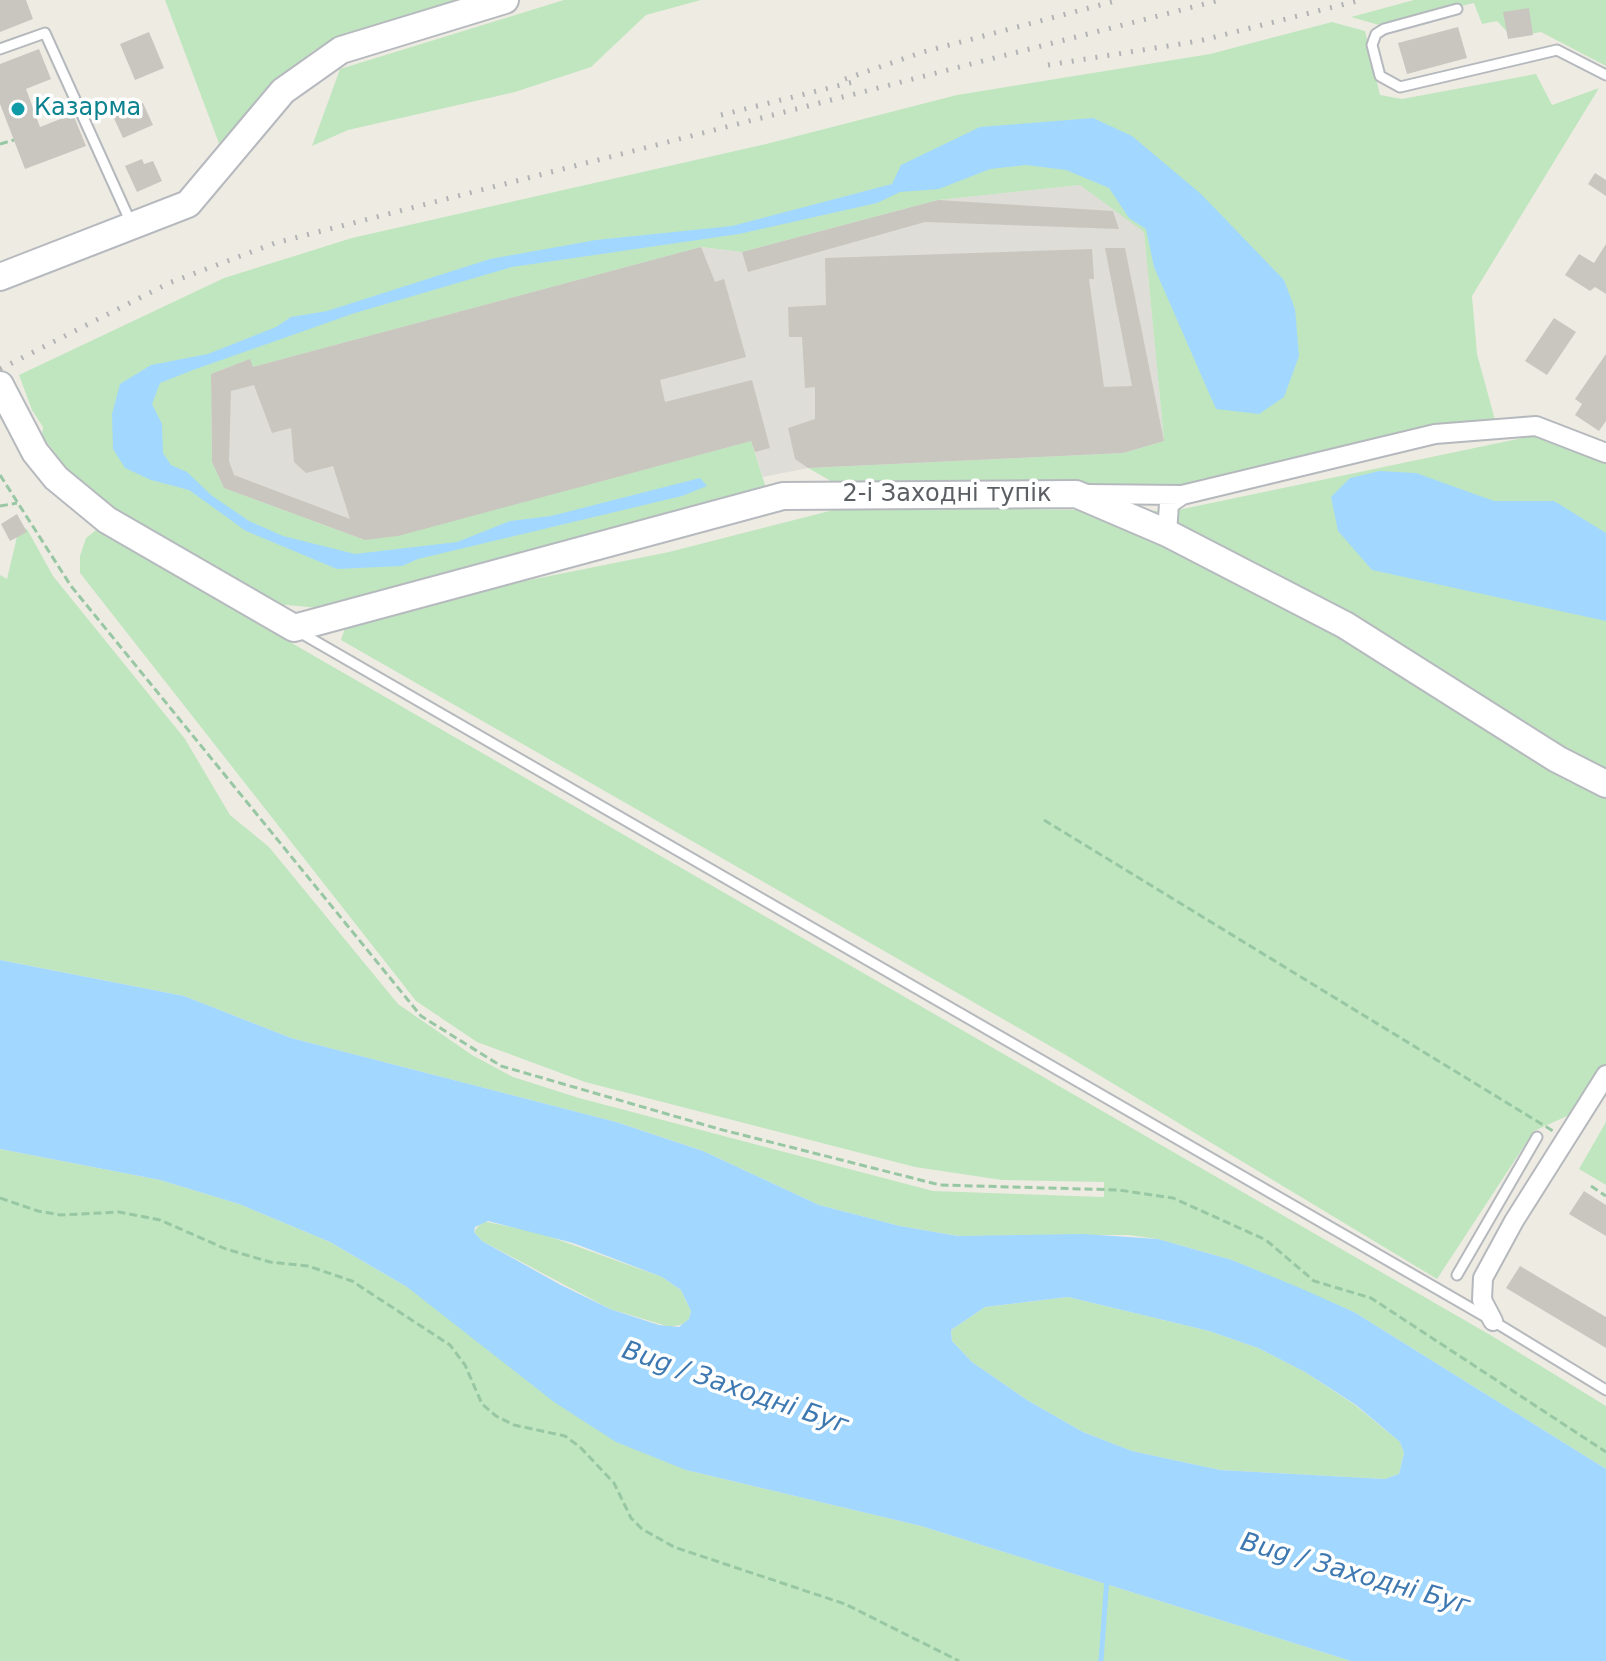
<!DOCTYPE html>
<html>
<head>
<meta charset="utf-8">
<style>
  body { margin:0 }
  canvas { display:block; background:#eeebe3 }
</style>
</head>
<body>
<canvas width="1606" height="1661"></canvas>
<script>
const g = document.querySelector('canvas').getContext('2d');
g.lineJoin = 'round';
function fill(path, color) { g.fillStyle = color; g.fill(path, 'evenodd'); }
const poly = rows => new Path2D(rows.map(r => 'M' + r).join(''));
function strokePath(path, color, width, dash) { g.strokeStyle = color; g.lineWidth = width; g.lineCap = dash ? 'butt' : 'round'; g.setLineDash(dash || []); g.stroke(path); }
function label(font, color, halo, rows, align = 'center') {
  g.font = font + ' "DejaVu Sans",sans-serif'; g.lineWidth = 7; g.setLineDash([]); g.textBaseline = 'middle'; g.strokeStyle = halo; g.fillStyle = color; for (const [text, x, y, turn = 0] of rows) {
    g.save(); g.translate(x, y); g.rotate((+turn || 0) * Math.PI / 180); g.textAlign = isNaN(turn) ? turn : align; if (halo) g.strokeText(text, 0, 0); g.fillText(text, 0, 0); g.restore();
  }
}
const industrial = poly([
  [1080,185,1144,231,1164,441,1123,453,808,468,763,477,751,442,398,536,365,540,224,488,212,462,211,374,258,353,701,247,742,252,938,200]
]);
const green = poly([
  [165,0,465,0,334,40,313,51,277,81,220,146],
  [564,0,701,0,646,15,591,67,515,92,348,130,312,146,340,69],
  [1414,0,1606,0,1606,66,1541,32,1512,37,1497,21,1482,24,1474,3,1379,25,1351,17],
  [1332,22,1365,31,1380,95,1402,99,1536,74,1552,105,1599,88,1472,296,1477,354,1495,420,1431,426,1180,485,831,481,808,468,1123,453,1164,441,1144,232,1080,185,938,200,742,252,701,247,253,367,250,359,211,374,212,462,224,488,365,540,398,535,751,441,767,491,329,609,276,604,144,529,80,486,42,436,43,427,32,410,19,375,224,278,352,238,766,144,957,95,1210,54],
  [1532,436,1606,464,1606,1070,1585,1108,1534,1131,1437,1279,1064,1054,341,640,345,628,490,588,669,552,845,507,1173,511],
  [19,528,27,529,53,576,185,739,230,815,269,847,398,1004,472,1055,513,1077,579,1098,933,1191,1104,1197,1104,1182,1002,1180,915,1167,585,1082,477,1042,416,1001,80,573,80,556,86,538,96,530,1492,1336,1606,1406,1606,1469,1354,1312,1232,1260,1158,1239,1128,1235,958,1236,900,1226,819,1205,703,1151,616,1122,291,1038,184,996,0,960,0,575,7,579],
  [1606,1122,1606,1185,1579,1169],
  [0,1149,160,1180,239,1204,330,1242,407,1287,686,1470,921,1526,1351,1661,0,1661],
  [482,1221,537,1232,662,1277,681,1290,691,1311,689,1319,685,1324,670,1327,610,1309,482,1241,474,1232],
  [1068,1297,1209,1331,1258,1348,1305,1372,1355,1405,1400,1442,1404,1453,1399,1474,1385,1479,1220,1470,1132,1451,1083,1432,1027,1400,972,1362,952,1341,951,1330,985,1307]
]);
const water = poly([
  [1093,118,1132,136,1201,194,1284,280,1295,309,1299,356,1284,397,1259,414,1216,409,1154,267,1146,229,1129,218,1109,188,1066,170,1026,165,990,169,939,189,900,192,877,203,739,234,512,267,355,313,193,370,160,383,152,404,162,424,163,453,171,465,187,472,211,495,249,521,283,536,355,554,457,542,510,521,551,516,700,478,707,486,682,496,418,559,402,566,337,569,246,531,189,490,151,480,125,468,113,449,112,414,120,384,151,365,208,354,276,327,291,317,327,311,490,259,596,240,732,226,892,184,901,165,980,127],
  [1379,471,1416,473,1494,501,1554,501,1606,533,1606,621,1372,570,1338,531,1331,497,1350,478],
  [0,960,184,996,291,1038,616,1122,703,1151,819,1205,900,1226,958,1236,1083,1234,1158,1239,1232,1260,1300,1288,1354,1312,1606,1469,1606,1661,1351,1661,921,1526,686,1470,616,1442,554,1402,407,1287,330,1242,239,1204,160,1180,0,1149],
  [488,1221,573,1243,662,1277,681,1290,691,1311,689,1319,679,1327,659,1325,610,1309,559,1284,482,1241,474,1232,475,1227],
  [1068,1297,1209,1331,1258,1348,1305,1372,1356,1405,1400,1442,1404,1453,1399,1474,1385,1479,1220,1470,1132,1451,1083,1432,1027,1400,972,1362,952,1341,951,1330,985,1307]
]);
const stream = poly([
  [1101,1661,1107,1578]
]);
const building = poly([
  [0,0,26,0,33,19,0,32],
  [1529,8,1533,35,1508,39,1503,12],
  [1458,27,1467,58,1407,74,1398,43],
  [149,32,164,68,135,80,120,44],
  [39,49,51,79,26,89,40,127,73,114,86,146,25,169,0,104,0,64],
  [143,103,153,125,123,138,113,116],
  [142,159,144,164,153,161,162,181,137,192,125,166],
  [1595,173,1606,180,1606,196,1588,184],
  [938,200,1113,211,1119,229,925,222,748,272,742,252],
  [1606,244,1606,294,1595,287,1590,291,1565,275,1579,254,1594,263],
  [701,247,715,282,724,279,746,357,660,380,665,402,752,380,770,448,755,452,751,441,398,536,365,540,224,488,212,462,211,374,250,359,253,367],
  [254,385,272,433,291,428,294,462,306,473,333,466,350,519,234,475,229,461,231,391],
  [1105,248,1125,248,1164,441,1123,453,808,468,795,459,788,428,815,419,815,387,805,388,802,337,789,337,788,307,826,305,825,258,1092,249,1094,279,1089,279,1104,387,1132,386],
  [1554,318,1576,332,1547,375,1525,361],
  [1606,354,1606,421,1599,431,1575,415,1582,404,1575,399],
  [17,514,27,532,10,541,1,524],
  [1584,1191,1606,1205,1606,1236,1569,1214],
  [1520,1266,1606,1317,1606,1348,1506,1288]
]);
const path = poly([
  [0,144,14,140],
  [0,475,71,586,421,1016,501,1066,719,1129,940,1185,1119,1190,1173,1198,1266,1240,1314,1281,1371,1298,1606,1452],
  [0,506,17,503],
  [1044,820,1553,1131],
  [1591,1186,1606,1196],
  [0,1198,38,1211,61,1215,119,1212,160,1220,226,1249,270,1262,308,1266,352,1281,450,1345,465,1365,482,1404,496,1416,514,1425,565,1436,580,1447,614,1483,631,1518,642,1529,674,1547,845,1604,959,1661]
]);
const lane = poly([
  [1457,9,1384,29,1376,34,1372,45,1380,76,1400,87,1557,50,1606,75],
  [0,49,45,33,131,223],
  [301,633,1493,1321,1606,1390],
  [1457,1275,1537,1137]
]);
const street = poly([
  [1085,494,1182,495,1435,434,1536,426,1606,453],
  [1167,533,1169,504,1182,495],
  [1493,1321,1482,1300,1483,1278,1514,1221,1606,1075]
]);
const secondary = poly([
  [0,277,188,204,283,91,341,50,505,0],
  [0,385,35,452,56,478,107,520,294,628,783,496,1076,494,1167,533,1345,625,1557,759,1606,784]
]);
const rail = poly([
  [1048,65,1199,41,1361,0],
  [845,79,923,52,1119,0],
  [721,115,857,81],
  [0,369,169,283,275,243,1220,0]
]);
const markers = [
  [18,109,8,"#0f9aa8"]
];
const cultureNames = [
  ["Казарма",34,109]
];
const streetNames = [
  ["2-і Заходні тупік",947,495]
];
const waterNames = [
  ["Bug / Заходні Буг",735,1389,19],
  ["Bug / Заходні Буг",1355,1575,16]
];
fill(industrial, '#dfddd7');
fill(green, '#c0e6bf');
fill(water, '#a2d8ff');
strokePath(stream, '#a2d8ff', 5);
fill(building, '#c9c6c0');
strokePath(lane, '#b5b9bd', 13);
strokePath(street, '#b5b9bd', 22);
strokePath(secondary, '#b6babf', 30);
strokePath(path, '#98c7a4', 3, [8, 4]);
strokePath(lane, '#fff', 9);
strokePath(street, '#fff', 18);
strokePath(secondary, '#fff', 26);
strokePath(rail, '#b2b3b4', 5, [2, 10]);
for (const [x, y, r, color] of markers) { const dot = new Path2D(); dot.arc(x, y, r, 0, 2 * Math.PI); g.fillStyle = color; g.fill(dot); strokePath(dot, '#fff', 3); }
label('24px', '#0d838f', '#fff', cultureNames, 'left');
label('24px', '#5b5f64', '#fff', streetNames);
label('italic 26px', '#3e78b1', '#fff', waterNames);
</script>
</body>
</html>
